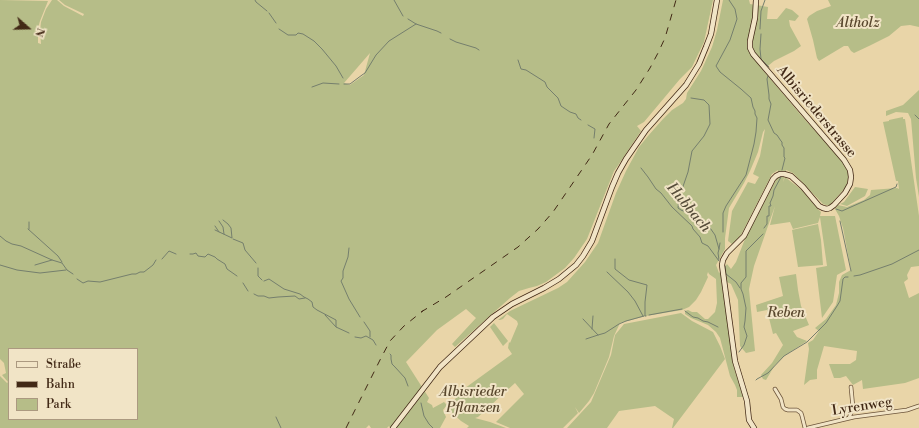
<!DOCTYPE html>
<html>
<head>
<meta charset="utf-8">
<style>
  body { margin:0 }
  #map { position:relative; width:919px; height:428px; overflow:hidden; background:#e9d5a8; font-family:"Libre Bodoni",serif }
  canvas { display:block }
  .legend { position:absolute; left:8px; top:348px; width:130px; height:72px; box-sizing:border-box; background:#f1e4c6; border:1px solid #ab9980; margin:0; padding:5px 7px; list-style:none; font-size:12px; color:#422916 }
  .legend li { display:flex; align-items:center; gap:8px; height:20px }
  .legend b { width:20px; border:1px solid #ab9980 }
  .north { position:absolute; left:8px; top:8px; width:40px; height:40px; -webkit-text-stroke:3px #f1e4c6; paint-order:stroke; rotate:110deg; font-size:11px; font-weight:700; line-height:16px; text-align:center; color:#422916 }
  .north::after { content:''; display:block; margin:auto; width:14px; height:18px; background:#422916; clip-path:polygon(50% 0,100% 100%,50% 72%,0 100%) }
</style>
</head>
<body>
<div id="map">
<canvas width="919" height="428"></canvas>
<ul class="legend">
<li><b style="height:5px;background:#f1e4c6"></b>Straße</li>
<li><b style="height:5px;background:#422916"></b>Bahn</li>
<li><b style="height:11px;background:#b6bd88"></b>Park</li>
</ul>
<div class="north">N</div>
</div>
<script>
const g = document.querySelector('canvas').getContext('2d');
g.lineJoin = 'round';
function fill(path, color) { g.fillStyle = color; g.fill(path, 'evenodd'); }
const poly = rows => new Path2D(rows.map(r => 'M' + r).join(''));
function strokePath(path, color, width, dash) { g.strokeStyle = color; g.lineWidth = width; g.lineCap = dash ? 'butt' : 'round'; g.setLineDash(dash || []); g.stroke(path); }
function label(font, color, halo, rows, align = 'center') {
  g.font = font + ' "Libre Bodoni",serif'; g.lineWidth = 4; g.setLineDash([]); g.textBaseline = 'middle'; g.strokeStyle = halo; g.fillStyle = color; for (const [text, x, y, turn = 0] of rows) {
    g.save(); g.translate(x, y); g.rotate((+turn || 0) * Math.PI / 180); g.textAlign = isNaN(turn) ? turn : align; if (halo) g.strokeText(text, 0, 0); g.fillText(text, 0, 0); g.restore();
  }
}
const green = poly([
  [0,0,48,1,40,21,38,28,38,43,41,44,40,31,41,22,46,9,52,0,57,0,64,6,83,16,84,14,65,5,59,0,713,0,704,42,692,67,680,79,644,122,637,126,641,131,617,167,614,171,587,239,574,258,565,268,546,282,537,286,529,288,519,291,510,298,455,347,452,344,476,318,466,309,437,330,406,362,429,398,427,402,432,405,433,408,444,402,447,405,443,410,446,417,440,428,390,428,389,426,387,428,371,428,369,425,366,428,0,428,0,376,7,383,8,382,2,375,6,373,4,363,0,359],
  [370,53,364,75,350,85,344,83],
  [9,349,137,349,137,419,9,419],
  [723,0,749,0,750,4,768,7,767,19,777,19,786,8,792,10,799,16,795,21,789,20,790,26,801,46,794,51,774,61,763,70,800,114,844,163,849,175,846,187,829,206,823,204,793,173,786,170,783,182,785,177,803,191,816,207,821,212,820,216,835,216,846,270,837,275,833,302,822,318,816,268,827,266,820,217,818,223,793,229,790,222,770,225,775,206,754,266,749,289,755,351,746,353,740,346,738,300,731,284,721,279,734,368,743,397,737,397,737,390,735,385,730,376,720,338,716,332,708,325,691,318,685,314,685,311,688,310,692,312,697,312,705,319,708,319,715,312,717,303,716,279,709,274,708,272,707,275,708,277,701,292,696,300,689,307,682,310,646,316,620,323,614,336,609,357,594,393,589,401,579,413,575,407,578,413,563,428,510,428,496,422,524,394,515,383,478,417,475,418,490,422,506,428,467,428,469,426,461,421,448,409,461,391,512,354,508,348,509,342,510,343,518,324,517,321,507,314,503,319,500,320,498,320,510,311,558,288,567,282,585,262,598,243,616,193,626,171,639,147,648,136,663,119,672,110,683,103,686,99,687,93,701,71,712,47,717,30],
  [765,129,760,156,753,174,759,177,755,184,748,182,732,211,728,241,732,244,738,239,742,233,772,174,778,170,776,180,745,239,736,262,731,269,727,264,719,273,716,265,725,249,725,238,729,208,744,183,750,171,758,152,763,132],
  [828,0,919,0,919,27,910,25,901,26,889,36,869,46,854,53,851,51,848,46,844,46,819,61,817,58,813,40,807,19,809,16,817,11,831,6],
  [919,90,919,197,916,178,911,119,908,113,896,112,886,116,886,111,903,105],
  [903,117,903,119,905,119,919,216,919,266,911,267,907,275,908,279,904,282,909,298,919,293,919,378,905,383,863,389,862,380,853,385,846,376,840,378,834,378,829,364,850,364,856,360,857,351,824,346,817,370,817,379,810,380,804,385,809,349,808,343,813,340,819,331,815,328,826,319,836,305,839,293,839,282,842,275,851,270,843,228,839,216,835,209,838,205,847,207,864,200,870,195,871,190,897,188,899,189,898,181,896,181,883,122,889,121,889,120],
  [855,187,868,189,865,196,847,206,840,204,844,202],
  [818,224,821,240,823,265,798,267,792,230],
  [796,274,798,290,801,306,809,325,793,331,797,337,807,341,784,356,775,365,766,380,763,379,761,375,772,363,783,345,776,333,773,334,767,310,757,312,756,305,783,296,779,277],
  [681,313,692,321,713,332,720,346,725,359,673,428,672,428,674,419,655,406,619,411,607,428,567,428,591,402,611,355,615,335,624,324],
  [494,323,508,341,503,346,490,327]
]);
const stream = poly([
  [255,0,256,2,267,11],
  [394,0,403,16],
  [269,13,276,23],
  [408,19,416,24,437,31,441,33],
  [279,29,288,35,296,35,298,33,303,34,314,41,322,49,336,66,343,78],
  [760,29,761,11,765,0],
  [761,34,760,49,761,59,769,67],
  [450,39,456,42,476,48,479,50],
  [518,60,521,69,526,70,545,82,547,87,558,98,561,106,570,112,576,114,578,118,581,120],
  [768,76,767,79,769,95,769,99,771,104,768,120,774,133,777,135,781,141,782,142,782,145,784,148,784,157,785,158,782,170],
  [344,84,350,84,362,75,365,73,376,55,389,41,416,24],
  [312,87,323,83,339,84],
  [691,98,704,100,709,105,710,124,704,136,692,151,688,172,679,198,678,208,681,210,702,219,708,225,715,235,719,249],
  [915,115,919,119],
  [588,125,595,129,594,138],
  [641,168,648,177,656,189,661,193,672,207,692,226,693,229,700,237,702,243,708,246,719,261],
  [836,209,842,211,896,187,897,184],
  [219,221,223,227,224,234],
  [840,221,851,271],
  [215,226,219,232],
  [764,228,767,224,767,216,769,216,769,206,771,206,770,203,773,196,774,190,781,177],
  [28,229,58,256,62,262],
  [29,229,29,222],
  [215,230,232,238,231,228,228,224,223,220],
  [723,232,723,213,726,206,746,175,754,144,756,132,757,118,755,114,755,111,753,107,751,98,741,89,720,72,716,66,730,40,737,19,735,9,729,0],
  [0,236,6,241,12,244,21,246,52,260,62,263,67,270,73,274],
  [233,239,243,243,245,250,256,263],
  [349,248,348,257,343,271,343,278,341,281,349,299,360,317],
  [190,254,193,254,196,253,198,256,205,257,208,254,215,257,217,259,225,264,227,269,237,276],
  [162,259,169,251,176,254],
  [615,259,615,269,629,280,647,285,645,302,645,316,646,316],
  [719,260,718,253,719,249,720,243],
  [0,265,17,270,40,273,66,270],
  [35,265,52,260],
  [725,266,726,274,736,282,740,288],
  [258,268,258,276,262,280],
  [607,272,628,292,635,301,643,316],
  [854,276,860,275,892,264,919,250],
  [77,279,83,283,88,281,100,282,132,274,136,274,140,272,144,272,153,265,156,260],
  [264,281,269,279,284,289,300,294,304,297,308,299,312,302,313,307,317,310,336,320,336,327,349,333],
  [243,283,248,291],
  [254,294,258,296,264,296,269,298,278,297,295,296,299,299,305,298],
  [685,311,693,317,698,318,703,321,708,322,718,327],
  [325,315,336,327],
  [649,315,682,309],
  [583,319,598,335],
  [364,322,370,331,370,337],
  [592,329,593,316],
  [355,337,361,338,366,336,373,340,376,345],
  [586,339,598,335,605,333,619,324,626,321,644,316],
  [739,352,744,345,747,336,744,327,745,321,746,308,743,294,741,289,741,283,746,277,746,251,763,234],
  [390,354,391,355,391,359,392,364,395,367,405,378,408,386],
  [756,380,757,379,768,373,784,356,807,342,826,323,837,306,840,301,843,279,845,277,848,277],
  [421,403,424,416,429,424,433,428],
  [276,417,281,428]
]);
const street = poly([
  [775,389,781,399,783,407,785,409,788,410,797,410,801,413,802,416,805,428],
  [849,418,853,408,851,387],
  [808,428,854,417,907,410,919,406]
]);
const secondary = poly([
  [393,428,440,367,493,317,512,304,544,288,559,279,576,265,583,256,592,241,612,187,618,173,626,159,646,130,686,85,699,64,706,47,711,34,717,0],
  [754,428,749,420,747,401,735,361,722,265,723,260,727,253,744,236,773,179,776,176,780,174,784,174,791,176,803,187,819,206,823,208,827,209,830,208,834,205,845,193,850,184,851,177,850,170,844,160,753,54,750,48,750,41,755,18,756,0]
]);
const rail = poly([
  [421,312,446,297,518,247,538,229,553,212,592,155,609,124,636,90,650,68,658,53,665,38,676,0],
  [346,428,381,358,390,341,404,326,424,310]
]);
const parkNames = [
  ["Altholz",858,24],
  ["Reben",786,314],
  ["Albisrieder",473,393],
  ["Pflanzen",473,409]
];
const streetNames = [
  ["Albisriederstrasse",816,112,50],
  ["Lyrenweg",862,407,-9]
];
const waterNames = [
  ["Hubbach",688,208,50]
];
fill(green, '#b6bd88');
strokePath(stream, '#757f6d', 1);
strokePath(street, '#6c543a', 4.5);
strokePath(secondary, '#422916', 6);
strokePath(street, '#f1e4c6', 3);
strokePath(secondary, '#f1e4c6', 4.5);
strokePath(rail, '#422916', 1, [7, 7]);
label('italic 14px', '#59472d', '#f1e4c6', parkNames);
label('14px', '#422916', '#f1e4c6', streetNames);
label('italic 15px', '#574d3a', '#f1e4c6', waterNames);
</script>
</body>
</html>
